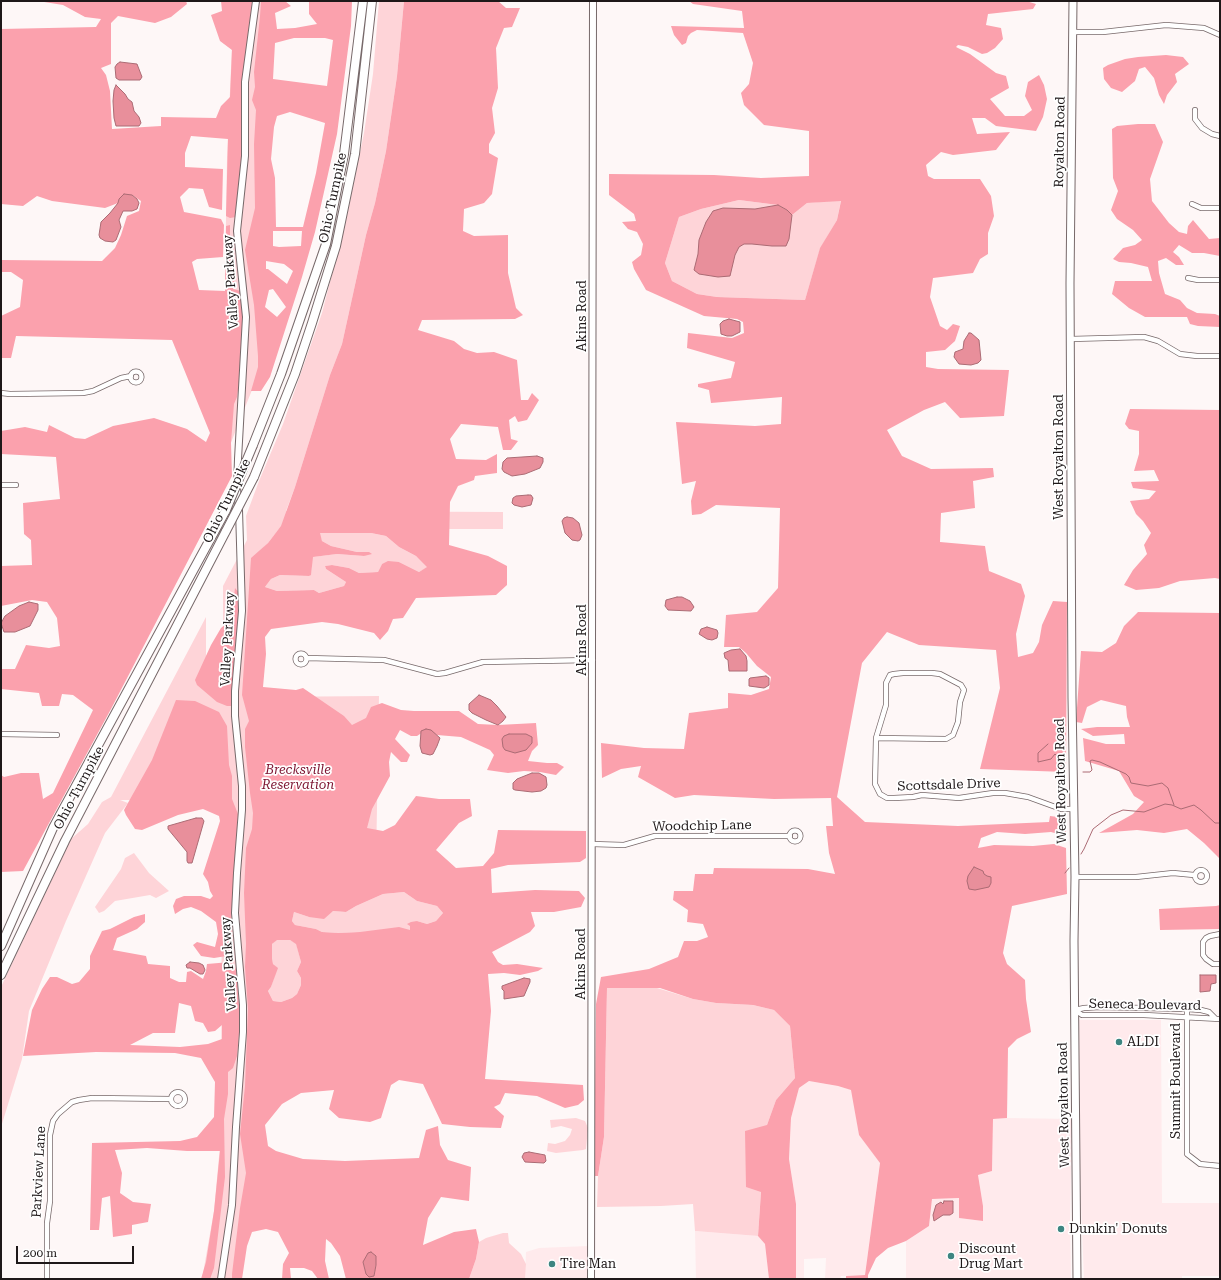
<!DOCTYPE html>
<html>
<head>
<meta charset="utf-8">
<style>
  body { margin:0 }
  #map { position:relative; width:1221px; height:1280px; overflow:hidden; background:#fef7f7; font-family:"Roboto Serif",serif }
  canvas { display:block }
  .frame { position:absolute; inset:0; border:2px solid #1e1819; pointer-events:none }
  .scale { position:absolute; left:16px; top:1246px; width:118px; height:18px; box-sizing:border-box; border:2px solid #1e1819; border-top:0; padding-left:5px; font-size:12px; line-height:14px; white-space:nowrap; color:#1e1819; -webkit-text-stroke:3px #fff; paint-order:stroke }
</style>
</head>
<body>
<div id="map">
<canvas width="1221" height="1280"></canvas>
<div class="frame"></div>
<div class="scale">200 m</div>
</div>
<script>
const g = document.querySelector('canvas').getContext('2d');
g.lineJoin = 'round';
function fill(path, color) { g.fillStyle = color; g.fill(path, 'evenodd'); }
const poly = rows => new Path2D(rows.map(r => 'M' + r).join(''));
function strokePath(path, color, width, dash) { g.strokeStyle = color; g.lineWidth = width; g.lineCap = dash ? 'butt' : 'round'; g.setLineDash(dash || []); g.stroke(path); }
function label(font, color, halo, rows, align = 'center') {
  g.font = font + ' "Roboto Serif",serif'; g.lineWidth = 3.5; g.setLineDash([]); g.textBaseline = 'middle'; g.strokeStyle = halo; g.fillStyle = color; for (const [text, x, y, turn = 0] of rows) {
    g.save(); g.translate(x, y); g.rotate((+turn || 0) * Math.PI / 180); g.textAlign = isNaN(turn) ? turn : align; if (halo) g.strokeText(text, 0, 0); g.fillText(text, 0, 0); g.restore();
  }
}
const built = poly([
  [1078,1020,1161,1020,1162,1203,1220,1203,1220,1276,1182,1276,1182,1279,1084,1279,1080,1179],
  [809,1081,838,1086,852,1090,859,1135,880,1162,865,1275,841,1276,840,1279,825,1279,826,1258,804,1259,804,1279,796,1279,796,1204,789,1159,791,1118,799,1088],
  [1007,1118,1072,1119,1070,1220,1071,1279,906,1279,906,1241,929,1226,932,1199,960,1198,959,1218,983,1221,983,1206,978,1175,992,1171,993,1119],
  [695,1231,758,1236,765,1244,769,1279,696,1279],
  [588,1246,589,1279,525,1279,526,1252,539,1248]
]);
const green = poly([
  [234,1,270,1,260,370,224,460,225,281,227,158],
  [379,1,404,1,397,76,386,151,375,203,366,235,342,344,330,375,295,487,286,511,503,512,503,529,279,529,268,543,260,551,259,697,379,696,376,863,259,862,257,1109,239,1279,202,1279,214,1211,221,1135,222,800,120,800,128,803,105,833,66,921,29,1011,22,1059,1,1127,1,987,71,839,88,824,102,802,111,797,206,617,206,659,223,659,223,586,247,540,246,516,259,481,283,424,322,313,347,216,364,133,373,74],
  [739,200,778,205,792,215,807,203,841,200,837,220,820,249,805,300,717,297,697,294,672,281,665,263,679,217,701,209],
  [319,533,371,533,386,536,399,547,416,556,428,567,419,572,399,562,382,564,378,572,359,573,349,568,332,565,325,566,326,569,346,582,344,586,319,593,314,590,277,591,265,587,271,579,280,575,309,576,311,574,312,557,337,554,364,556,369,552,357,552,331,546,322,541],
  [134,853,149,873,169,891,156,898,150,895,115,901,104,911,99,913,95,907,121,869,125,858],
  [404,892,417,901,437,906,443,913,436,921,427,924,417,921,410,926,411,930,339,933,322,932,316,929,295,925,292,921,294,912,309,917,333,911,346,912,356,906,383,894],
  [276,940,290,940,296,943,301,962,297,971,301,978,301,985,297,994,292,998,281,1002,273,1001,268,991,271,987,277,968,273,964,272,958,272,944],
  [607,988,657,988,693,999,716,1003,753,1005,774,1010,790,1026,795,1078,776,1100,767,1125,761,1191,758,1236,695,1231,693,1204,661,1206,597,1207,598,1176,604,1137],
  [576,1118,585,1121,588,1128,586,1149,583,1150,556,1153,547,1151,548,1143,555,1144,565,1141,570,1135,572,1129,561,1126,551,1128,550,1120],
  [503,1233,508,1233,509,1243,521,1254,526,1264,525,1279,469,1279,476,1259,479,1242,486,1238]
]);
const forest = poly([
  [38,1,186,1,187,4,171,17,155,23,118,16,111,23,111,64,101,68,106,75,110,91,112,129,161,126,161,117,216,118,221,106,230,97,232,50,220,41,211,15,222,11,221,1,252,1,251,23,243,74,242,150,236,217,230,218,226,216,228,139,191,136,185,153,185,167,223,169,222,210,209,207,203,189,189,188,180,197,184,212,221,219,224,225,223,257,197,259,192,262,199,290,225,291,226,226,230,225,230,237,235,264,235,279,233,289,241,291,243,324,241,368,237,397,234,404,231,443,232,476,111,709,23,871,1,872,1,775,4,777,21,773,39,773,43,799,53,793,93,710,73,695,62,694,59,706,42,706,39,693,1,689,1,669,15,669,26,645,49,648,60,646,57,618,47,602,32,600,1,606,1,566,32,565,31,540,24,534,23,503,60,499,56,457,1,454,1,431,25,427,47,432,49,425,75,438,85,439,113,426,154,418,187,429,206,442,210,433,172,340,16,336,11,358,1,358,1,316,20,307,23,280,11,272,1,272,1,260,102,261,115,248,121,235,127,216,139,211,141,201,132,195,119,199,118,203,105,208,52,201,37,196,23,206,1,204,1,29,96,27,101,19,85,17,63,5],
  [261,1,285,1,291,6,275,13,277,29,295,28,317,24,309,14,309,2,311,1,352,1,351,26,337,134,315,232,302,277,270,377,261,391,251,391,258,367,258,356,254,305,245,250,255,208,254,144,256,110,252,100,255,87,254,72,260,16],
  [294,38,325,38,333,40,327,86,273,79,275,43],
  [290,112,325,123,316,173,303,227,276,227,275,178,271,159,274,127,277,116],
  [273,231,302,231,301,246,279,247,273,246],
  [266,261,284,264,293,271,287,284,268,269,266,269],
  [273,289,286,307,277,317,265,307,269,290],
  [404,1,498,1,506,8,520,8,512,27,504,28,496,48,498,88,492,108,495,133,489,144,489,153,498,158,492,194,484,203,464,209,463,231,474,236,508,235,508,273,516,308,523,315,515,319,422,320,418,330,454,341,464,349,477,353,494,352,517,360,521,400,528,400,532,393,539,400,527,420,518,422,515,416,509,420,511,439,518,441,511,450,503,450,498,427,461,424,450,439,456,459,486,460,497,454,497,473,475,476,474,480,458,486,450,502,449,545,488,556,507,566,507,585,496,595,416,598,403,618,393,619,388,631,380,640,374,633,338,624,322,622,271,629,265,637,266,654,263,687,296,690,303,688,344,716,352,725,366,718,371,707,382,703,401,710,414,711,459,711,478,724,498,725,536,723,538,745,532,751,528,761,547,763,557,763,564,767,556,775,540,772,524,771,508,773,487,770,494,755,490,750,461,737,437,735,426,730,417,736,411,736,400,730,395,739,410,755,407,762,401,762,391,752,389,762,390,776,372,809,367,828,383,831,395,825,416,796,439,799,470,799,472,816,459,823,436,850,456,868,483,866,494,853,498,830,586,831,586,858,580,862,508,865,491,869,492,893,535,890,579,891,585,898,581,907,554,912,531,912,535,926,530,932,492,952,498,962,503,965,517,964,543,968,538,971,520,975,504,973,488,974,491,1011,485,1079,583,1085,584,1100,578,1105,565,1108,537,1096,505,1093,500,1104,494,1107,504,1116,501,1128,470,1127,442,1124,423,1084,399,1080,391,1085,381,1118,370,1122,339,1118,329,1109,334,1090,301,1093,282,1104,265,1125,268,1146,276,1151,303,1159,345,1161,419,1158,426,1130,438,1126,440,1145,448,1160,471,1167,469,1201,441,1197,428,1218,423,1245,454,1232,476,1229,479,1242,476,1259,469,1279,346,1279,340,1256,331,1243,326,1239,325,1261,329,1279,318,1279,312,1271,304,1268,290,1268,291,1279,282,1279,283,1264,289,1253,278,1232,266,1229,252,1232,247,1246,242,1279,232,1279,232,1274,240,1208,246,1173,240,1134,245,1086,248,1009,245,967,246,944,244,893,246,848,252,829,253,813,250,793,245,747,245,729,249,721,242,695,251,558,268,543,281,526,295,487,330,375,342,344,366,235,375,203,386,151,397,76],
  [320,533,371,533,386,536,399,547,416,556,427,567,419,572,399,562,388,561,382,564,378,572,359,573,349,568,332,565,325,566,326,569,346,582,344,586,319,593,314,590,277,591,265,587,271,579,280,575,309,576,311,575,313,557,337,554,364,556,372,554,369,552,357,552,331,546,322,541],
  [404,892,417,901,437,906,443,913,436,921,427,924,417,921,411,922,407,924,410,926,410,930,399,927,360,932,339,933,322,932,316,929,295,925,292,921,294,912,309,917,324,919,333,911,346,912,356,906,383,894],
  [277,940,290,940,296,944,301,962,297,971,301,978,301,985,297,994,292,998,281,1002,273,1001,268,991,271,987,278,968,273,964,272,958,272,944],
  [363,1262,376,1265,374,1276,366,1274],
  [689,1,1026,1,1036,4,1033,9,988,14,986,25,1001,28,1003,39,995,48,987,53,982,54,968,47,958,45,956,47,970,54,996,73,1006,76,1009,88,990,99,1005,116,1024,116,1032,110,1025,96,1028,82,1039,75,1044,85,1047,99,1043,117,1036,131,996,126,985,118,972,118,977,134,1010,132,996,150,953,155,941,152,926,165,928,176,934,179,980,179,991,196,994,216,988,233,988,254,980,259,973,273,933,278,930,297,940,326,947,330,953,324,960,326,955,341,945,350,926,352,926,367,938,369,1009,370,1004,416,960,418,945,402,924,410,887,430,902,456,931,469,993,468,994,477,973,481,975,508,941,513,940,542,985,546,989,571,1021,584,1025,596,1016,634,1018,657,1033,653,1039,642,1042,625,1053,601,1067,602,1066,772,980,769,1000,688,996,650,919,645,887,632,862,663,837,797,865,822,958,826,1049,822,1050,816,1066,818,1066,836,1051,832,1025,834,997,832,981,838,978,848,994,845,1033,846,1054,844,1066,848,1067,894,1012,906,1003,953,1007,964,1025,980,1026,999,1031,1032,1017,1039,1008,1048,1007,1118,993,1119,992,1171,978,1175,983,1206,983,1221,959,1218,959,1198,932,1199,929,1226,906,1241,888,1248,876,1258,868,1275,868,1279,846,1279,846,1276,865,1275,880,1163,859,1135,851,1090,838,1086,809,1081,799,1088,791,1118,789,1159,796,1204,796,1279,769,1279,765,1244,758,1236,761,1192,746,1187,745,1131,767,1125,776,1100,795,1078,790,1026,774,1010,753,1005,716,1003,693,999,660,988,607,988,604,1137,598,1176,594,1176,596,1004,601,977,649,969,678,957,684,941,697,941,708,937,703,924,687,922,688,910,673,900,674,891,693,891,695,874,713,874,714,868,808,869,835,874,829,853,826,826,833,826,831,798,774,799,694,795,675,798,638,777,641,766,621,769,602,778,601,743,644,748,684,749,689,713,728,708,728,693,751,695,769,689,771,677,757,666,746,653,739,647,724,647,726,615,757,612,778,588,780,508,716,505,701,514,692,515,691,501,696,481,682,484,676,422,755,426,781,424,782,397,711,403,709,390,698,387,698,384,731,378,735,362,687,348,688,333,732,338,744,333,743,322,737,319,704,316,646,290,634,269,632,262,641,255,643,244,637,232,628,229,622,222,636,221,634,214,609,195,609,174,714,175,761,178,809,176,809,131,764,125,744,105,741,93,749,84,753,63,743,33,697,30,691,33,688,36,686,43,682,45,674,35,671,26,744,28,742,11,693,4],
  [739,200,778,205,787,210,792,215,807,203,841,201,837,220,820,248,805,300,717,297,697,294,672,281,665,263,679,217,701,209],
  [1166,55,1183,57,1189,64,1175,74,1177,82,1167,95,1164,104,1159,95,1154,78,1145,67,1139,69,1135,81,1122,92,1111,88,1104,79,1103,68,1108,65,1125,59,1138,57],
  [1138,124,1155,124,1163,142,1150,179,1152,201,1169,223,1179,232,1187,234,1188,226,1193,220,1209,239,1220,238,1220,256,1204,253,1192,253,1179,245,1173,252,1179,257,1184,265,1176,265,1166,258,1158,261,1159,273,1165,294,1180,300,1187,308,1197,313,1215,314,1220,316,1220,327,1198,326,1190,324,1187,317,1145,317,1129,308,1112,294,1115,281,1152,281,1148,267,1131,263,1119,262,1113,259,1123,248,1135,245,1142,240,1133,230,1117,219,1111,210,1118,191,1113,178,1112,129,1117,126],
  [1130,409,1220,410,1220,579,1215,578,1180,581,1159,588,1136,590,1124,585,1133,570,1147,554,1144,545,1151,533,1143,521,1136,514,1130,501,1149,499,1156,491,1133,488,1131,482,1159,481,1154,470,1134,471,1139,454,1139,431,1129,429,1125,424],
  [235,588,240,594,233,706,227,706,217,702,197,685,195,680,211,645,221,628,231,620],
  [1138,612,1220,613,1220,859,1204,843,1187,829,1164,833,1137,830,1099,833,1133,814,1144,802,1134,796,1119,771,1085,761,1083,738,1106,744,1125,744,1124,734,1093,736,1081,729,1097,727,1130,727,1127,717,1126,706,1101,700,1087,707,1082,723,1076,722,1081,651,1102,652,1116,643,1124,626],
  [176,700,195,701,219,712,227,726,229,765,232,776,232,799,238,814,231,920,233,955,214,958,201,956,193,945,197,942,215,947,218,934,216,922,201,911,191,907,183,909,175,914,173,906,176,899,184,896,201,896,210,899,213,896,210,891,208,882,203,874,220,821,219,816,203,809,178,815,142,830,135,829,126,815,124,810,152,760],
  [1220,905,1220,929,1160,930,1159,909,1216,906],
  [145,914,145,922,137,929,117,938,113,950,146,956,148,964,170,966,170,978,179,982,186,982,187,972,191,971,203,979,206,971,207,964,230,962,236,969,241,1018,239,1034,237,1056,233,1068,228,1072,228,1094,224,1119,225,1177,214,1268,210,1279,201,1279,206,1262,214,1211,220,1151,187,1151,147,1148,115,1150,122,1173,120,1193,133,1202,151,1204,148,1222,132,1225,132,1234,113,1237,110,1196,102,1198,99,1230,90,1230,92,1143,180,1141,197,1137,214,1117,215,1082,201,1058,175,1053,96,1052,23,1056,32,1010,42,989,50,977,57,977,72,984,79,982,90,969,90,956,102,931,110,929,134,917],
  [179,1003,191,1006,195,1021,203,1023,208,1032,215,1031,222,1025,222,1039,208,1044,180,1047,130,1045,153,1033,175,1033]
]);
const water = poly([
  [120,62,137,64,142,77,140,80,119,80,116,78,115,67,117,64,120,62],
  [116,85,125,94,128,99,132,102,134,111,139,117,141,123,139,126,116,126,114,118,113,101,114,90,116,85],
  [124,194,132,195,137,199,139,203,137,209,132,211,123,211,119,220,121,227,116,240,113,242,105,241,100,238,99,235,101,222,110,213,118,203,119,199,124,194],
  [778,205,787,210,792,215,789,239,786,246,772,246,752,244,744,244,739,247,735,255,730,276,718,277,699,274,694,270,698,254,699,240,706,222,713,211,723,208,755,209,778,205],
  [729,319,740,322,740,332,732,336,727,336,721,334,720,324,723,321,729,319],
  [969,333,971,333,979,340,981,360,978,363,971,365,959,364,954,357,955,352,963,349,964,341,969,333],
  [537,456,543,458,543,462,540,468,525,474,512,476,504,472,502,469,503,462,507,458,537,456],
  [528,495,531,495,533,498,531,505,522,507,514,505,512,503,513,498,516,496,528,495],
  [567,517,573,518,579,523,582,535,580,540,578,541,572,540,565,533,562,521,564,518,567,517],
  [677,597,682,597,690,601,694,607,691,611,668,610,665,606,666,600,677,597],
  [29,602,38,604,38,610,30,626,15,632,4,632,1,623,5,616,19,606,29,602],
  [707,627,717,630,718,633,717,638,712,640,707,639,699,634,701,629,707,627],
  [740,649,746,656,747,661,747,671,729,671,728,660,725,658,724,653,731,650,740,649],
  [766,676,769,678,769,685,766,687,764,688,749,686,749,679,750,678,766,676],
  [479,695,491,700,497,706,506,717,503,721,498,725,486,720,472,713,469,710,469,704,479,695],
  [426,729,431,730,440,738,437,746,433,754,430,755,422,753,420,746,421,731,426,729],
  [509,734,526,734,532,737,532,743,526,750,515,753,505,750,503,747,502,739,504,736,509,734],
  [532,773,539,773,546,777,547,785,546,788,541,791,532,792,515,790,513,789,513,783,517,779,532,773],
  [196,818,202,818,204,821,192,863,188,863,187,861,187,852,168,829,168,826,196,818],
  [974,867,983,871,984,874,987,876,991,877,991,883,989,887,975,890,969,889,967,881,968,876,974,867],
  [190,962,199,963,203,965,205,970,203,974,200,974,190,968,187,968,186,965,190,962],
  [1200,975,1216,975,1216,983,1211,984,1210,991,1200,992,1200,975],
  [524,978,530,979,530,982,524,996,504,999,504,991,502,989,502,986,524,978],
  [529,1152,545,1155,546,1161,544,1163,525,1162,522,1157,524,1153,529,1152],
  [944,1201,953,1201,953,1213,950,1215,943,1215,934,1221,933,1215,936,1205,941,1202,943,1204,944,1201],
  [371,1252,376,1256,376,1265,374,1276,369,1277,366,1274,363,1262,368,1253,371,1252]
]);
const stream = poly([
  [1048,744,1038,753,1038,762,1051,759,1055,754,1059,758,1063,770],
  [1083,772,1090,772,1092,770,1090,761,1092,760,1100,762,1126,774,1129,777,1131,783,1148,786,1162,783,1168,788,1174,805],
  [1081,854,1084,849,1093,829,1111,815,1123,810,1144,812,1165,804,1172,805,1181,809,1194,805,1201,810,1215,823,1220,823],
  [1065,873,1069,868]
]);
const street = poly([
  [1073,32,1103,32,1166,25,1204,28,1220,35],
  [1195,110,1195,119,1202,128,1212,134,1220,136],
  [1192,204,1201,208,1220,208],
  [1188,278,1198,280,1220,280],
  [1071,339,1144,337,1158,341,1180,354,1197,356,1220,356],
  '130.5 377a5.5 5.5 0 1 1 11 0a5.5 5.5 0 1 1-11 0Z',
  [1,393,10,394,83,393,93,391,121,378,131,376],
  [1,485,16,485],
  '295.5 659a5.5 5.5 0 1 1 11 0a5.5 5.5 0 1 1-11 0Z',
  [307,658,384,660,437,674,445,673,483,662,593,660],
  [1,734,57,735],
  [876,738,886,705,886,683,890,675,894,674,903,673,932,673,940,674,961,685,964,690,960,702,958,722,953,735,946,739,876,738,875,784,880,794,887,798,894,798,913,797,922,795,959,798,993,793,1005,793,1028,797,1061,809,1074,809],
  '789.5 836a5.5 5.5 0 1 1 11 0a5.5 5.5 0 1 1-11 0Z',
  [592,844,624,845,655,836,790,836],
  '1195 876a6 6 0 1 1 12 0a6 6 0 1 1-12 0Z',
  [1075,877,1136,877,1173,873,1194,875],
  [1220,934,1210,936,1206,938,1203,942,1203,955,1206,959,1213,964,1220,964],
  [1187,1009,1187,1154,1200,1164,1220,1166],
  [1075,1010,1082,1015,1144,1015,1220,1019],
  [1075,1010,1084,1008,1100,1007,1187,1009,1201,1010,1209,1012,1215,1018],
  '171 1099a7 7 0 1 1 14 0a7 7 0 1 1-14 0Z',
  [47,1279,47,1223,50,1201,50,1135,53,1121,58,1114,72,1102,79,1100,92,1098,171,1099]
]);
const secondary = poly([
  [221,1279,232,1205,236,1127,243,1032,243,1005,235,913,237,873,242,810,242,786,235,716,235,691,242,611,239,510,237,488,238,459,246,317,237,231,245,156,245,82,256,1],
  [591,1279,593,1]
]);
const primary = poly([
  [1073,1,1070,283,1072,698,1075,877,1074,941,1077,1279]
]);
const highway = poly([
  [253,445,281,374,326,244,344,154,363,1],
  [254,477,295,374,312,323,336,246,355,154,372,1],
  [1,946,53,828,226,510],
  [1,975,65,841,226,531]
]);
const highwayBridge = poly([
  [226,510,253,445],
  [226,531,254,477]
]);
const markers = [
  [1119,1042,4,"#3d8581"],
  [1061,1229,4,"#3d8581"],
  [951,1256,4,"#3d8581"],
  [552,1264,4,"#3d8581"]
];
const streetNames = [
  ["Royalton Road",1060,142,-89],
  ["Ohio Turnpike",333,198,-78],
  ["Valley Parkway",231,282,-94],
  ["Akins Road",582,316,-90],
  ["West Royalton Road",1059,457,-90],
  ["Ohio Turnpike",227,501,-64],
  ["Valley Parkway",228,639,-87],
  ["Akins Road",582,640,-90],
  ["West Royalton Road",1061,781,-91],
  ["Scottsdale Drive",949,785,-2],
  ["Ohio Turnpike",79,788,-62],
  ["Woodchip Lane",702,826,-1],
  ["Valley Parkway",229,964,-94],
  ["Akins Road",581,964,-90],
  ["Seneca Boulevard",1145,1005,1],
  ["Summit Boulevard",1176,1081,-90],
  ["West Royalton Road",1064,1105,-91],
  ["Parkview Lane",39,1172,-87]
];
const parkNames = [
  ["Brecksville",298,770],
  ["Reservation",298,785]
];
const poiNames = [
  ["ALDI",1127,1042],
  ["Dunkin' Donuts",1069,1229],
  ["Discount",959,1249],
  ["Drug Mart",959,1264],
  ["Tire Man",560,1264]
];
fill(built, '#ffeaec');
fill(green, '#fed4d8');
fill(forest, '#fba1ad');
fill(water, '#e88f9b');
strokePath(water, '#ab6b74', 1);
strokePath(stream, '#ab6b74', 1);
strokePath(street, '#77696a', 6);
strokePath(secondary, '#77696a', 8);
strokePath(primary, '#77696a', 9);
strokePath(highway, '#77696a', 10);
strokePath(street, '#fff', 4.5);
strokePath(secondary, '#fff', 6);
strokePath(primary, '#fff', 7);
strokePath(highway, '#fff', 8);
strokePath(highwayBridge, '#77696a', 10, []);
strokePath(highwayBridge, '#fff', 8);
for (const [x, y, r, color] of markers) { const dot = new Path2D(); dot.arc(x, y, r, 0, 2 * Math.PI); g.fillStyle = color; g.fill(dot); strokePath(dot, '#fff', 1.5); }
label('13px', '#1e1819', '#fff', streetNames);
label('italic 13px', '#7e1532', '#fff', parkNames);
label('13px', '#1e1819', '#fff', poiNames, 'left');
</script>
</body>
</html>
